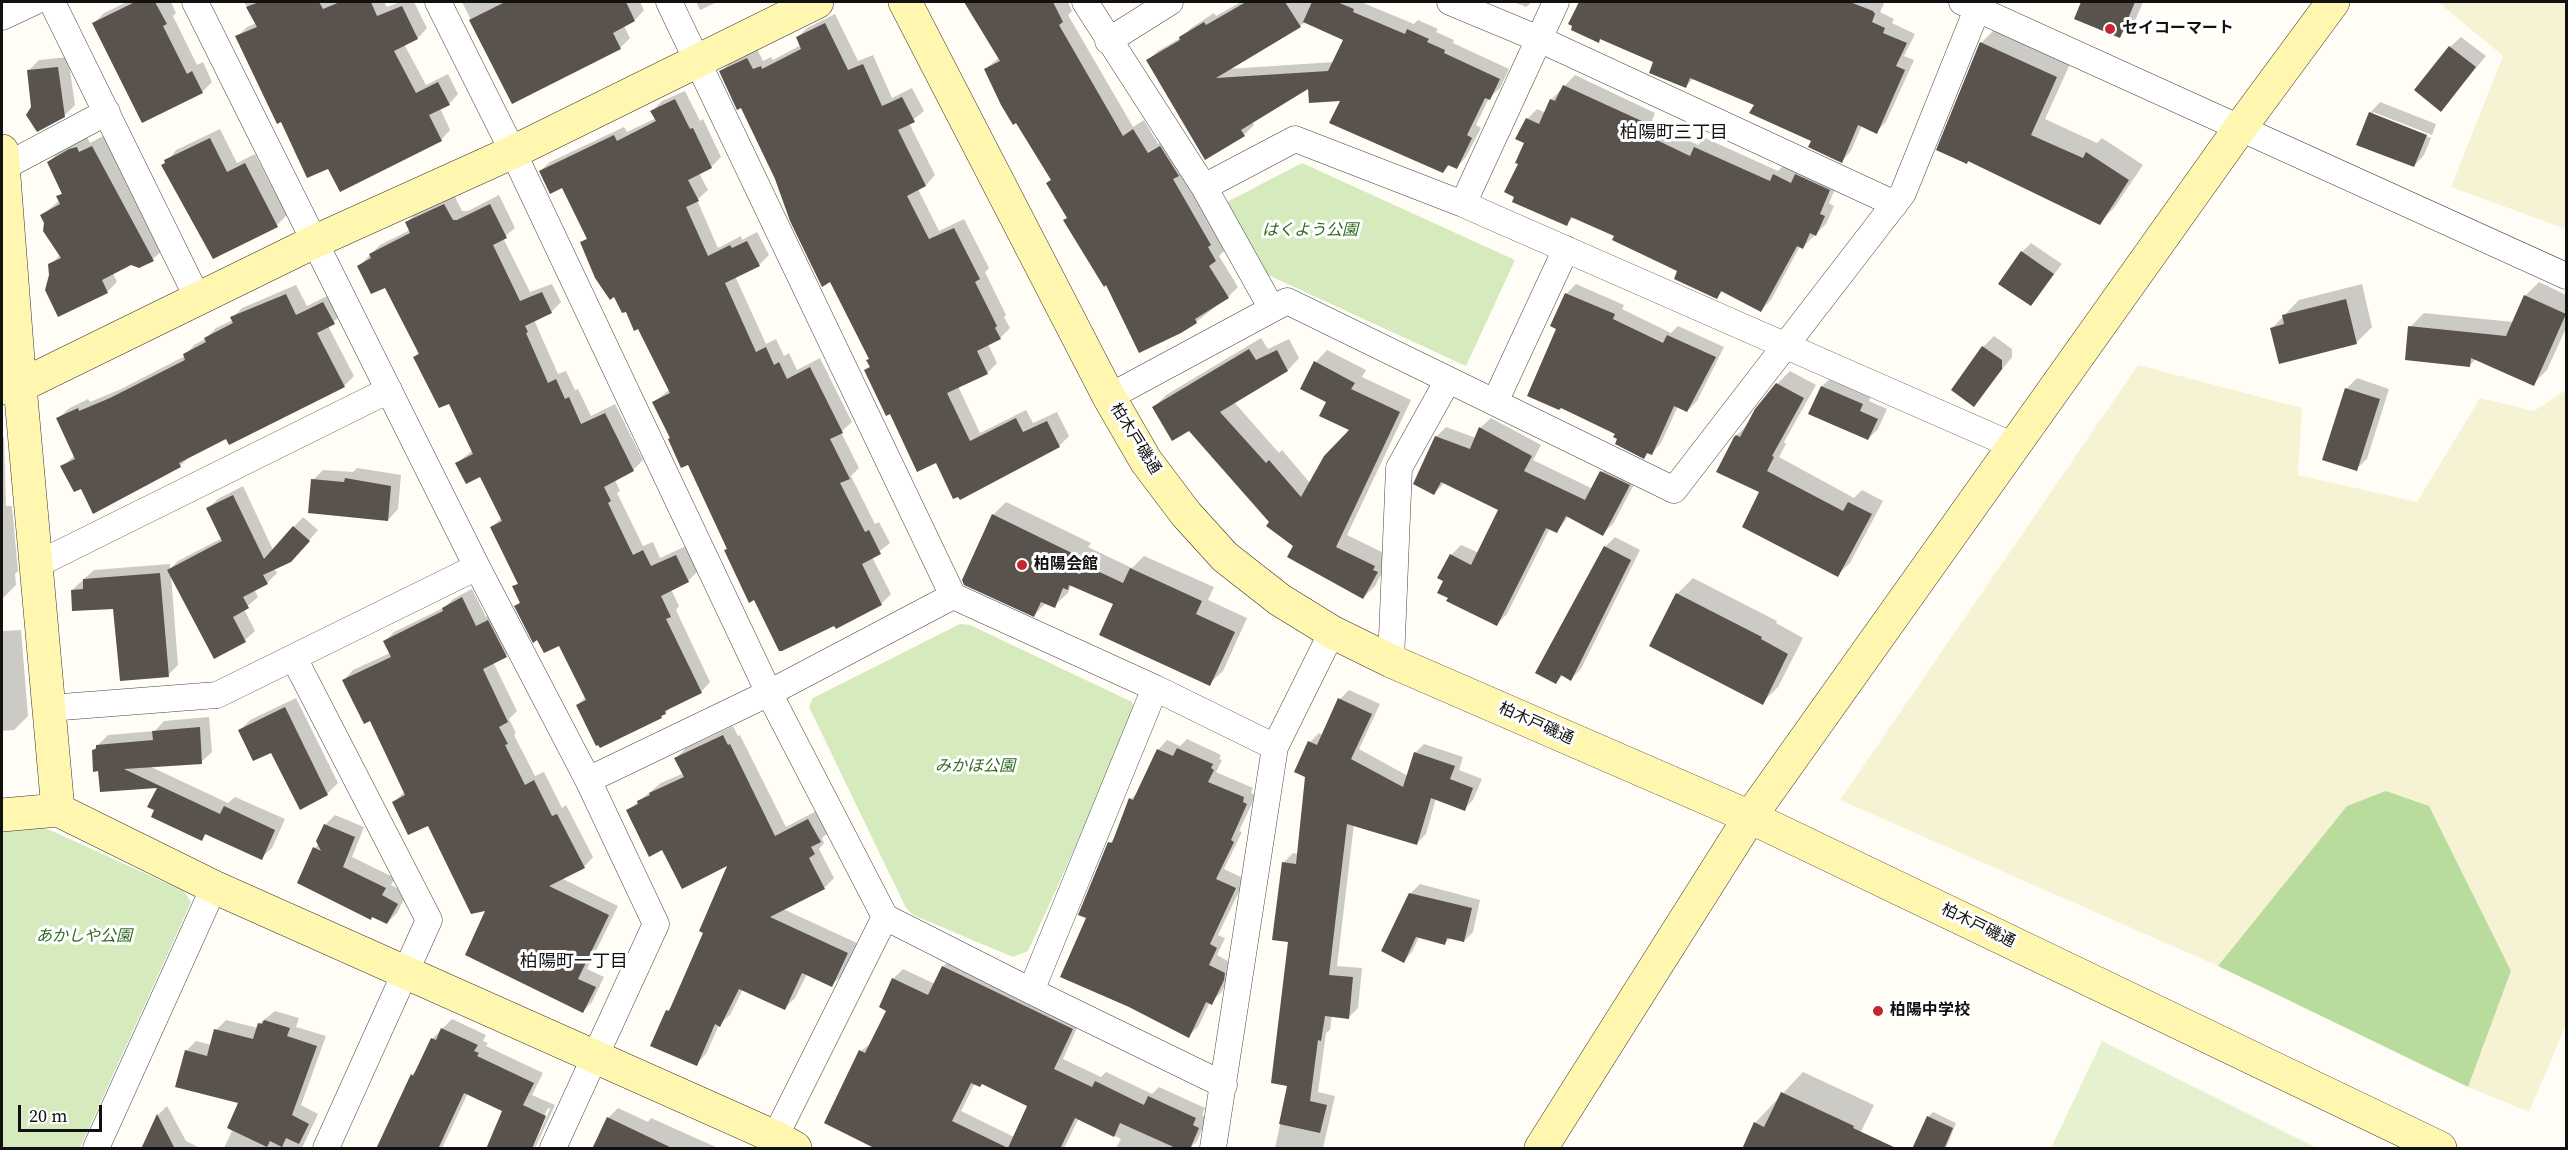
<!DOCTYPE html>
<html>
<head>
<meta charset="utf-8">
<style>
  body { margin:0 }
  #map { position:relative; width:2568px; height:1150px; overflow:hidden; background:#fffdf5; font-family:"Source Serif 4",serif }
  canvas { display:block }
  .frame { position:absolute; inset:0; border:3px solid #111; pointer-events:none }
  .scale { position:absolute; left:18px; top:1105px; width:84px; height:27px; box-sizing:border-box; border:3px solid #111; border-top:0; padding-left:8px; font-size:18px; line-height:21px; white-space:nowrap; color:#111; -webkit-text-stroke:4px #fff; paint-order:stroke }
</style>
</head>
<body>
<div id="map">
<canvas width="2568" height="1150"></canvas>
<div class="frame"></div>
<div class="scale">20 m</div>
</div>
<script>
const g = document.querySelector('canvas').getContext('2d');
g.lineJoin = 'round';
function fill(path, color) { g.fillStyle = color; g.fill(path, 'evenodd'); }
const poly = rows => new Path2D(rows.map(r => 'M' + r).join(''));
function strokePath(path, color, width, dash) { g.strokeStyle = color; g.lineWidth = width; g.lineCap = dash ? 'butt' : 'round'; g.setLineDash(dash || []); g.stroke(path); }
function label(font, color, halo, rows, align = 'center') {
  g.font = font + ' "Source Serif 4","Noto Sans JP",serif'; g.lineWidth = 6; g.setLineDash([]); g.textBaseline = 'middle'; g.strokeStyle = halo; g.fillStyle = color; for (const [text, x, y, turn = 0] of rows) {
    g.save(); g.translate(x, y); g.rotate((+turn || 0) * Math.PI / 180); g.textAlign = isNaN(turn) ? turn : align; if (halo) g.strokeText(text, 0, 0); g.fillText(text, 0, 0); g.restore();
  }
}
const farmland = poly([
  [2438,2,2566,2,2566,229,2451,187,2503,56],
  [2138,365,2302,408,2298,475,2417,502,2480,398,2534,411,2566,390,2566,1025,2529,1112,2468,1087,2511,971,2429,806,2347,806,2218,966,1840,800]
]);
const green = poly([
  [1302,163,1515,260,1466,366,1266,274,1227,202],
  [960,624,970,625,1132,702,1137,712,1028,951,1013,957,913,915,906,908,809,707,813,698],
  [41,826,184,891,191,902,80,1148,2,1148,2,828]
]);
const forest = poly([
  [2386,791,2429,806,2511,971,2468,1087,2218,966,2347,806]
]);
const pitch = poly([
  [2102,1041,2317,1148,2051,1148]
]);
const shadow = poly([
  [127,2,171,2,176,13,173,16,197,65,203,62,212,82,202,92,94,23,104,13],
  [244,2,384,2,387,7,400,2,414,2,427,28,418,38,404,44,426,85,448,74,458,94,449,104,440,108,450,130,441,140,329,167,282,120,237,37,247,27,256,23],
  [462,2,640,2,644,10,635,20,624,26,630,38,620,48,512,102],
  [696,2,717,2,700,10],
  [966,2,1068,2,1072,11,1068,15,1133,127,1144,120,1158,144,1170,137,1225,250,1219,256,1238,287,1228,297,1196,322,1068,217,1052,179,985,69,1000,57],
  [1241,2,1361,2,1414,24,1418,20,1438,29,1436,32,1454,40,1453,43,1509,69,1500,88,1489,98,1476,125,1481,128,1466,157,1457,167,1450,164,1443,172,1342,99,1310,86,1252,121,1254,125,1244,135,1148,60,1158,51,1182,37,1191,28,1214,13,1216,16],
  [1306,22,1345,39,1334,62,1228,69],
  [1514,2,1532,2,1526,7],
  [1580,2,1881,2,1884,4,1880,12,1894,19,1892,23,1915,34,1904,56,1914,60,1886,122,1876,132,1862,125,1851,151,1842,161,1756,104,1694,78,1686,86,1655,61,1570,23],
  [2083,2,2143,2,2135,21,2119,36,2076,18],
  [835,14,858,61,873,55,892,98,912,88,924,111,909,123,935,175,926,185,918,189,939,231,964,219,989,268,985,272,1006,315,1004,317,1010,328,1000,338,988,344,997,363,987,373,958,386,980,433,1026,410,1033,423,1057,412,1069,436,1059,446,961,498,936,460,890,412,865,371,870,366,871,358,776,178,741,106,721,72,730,62,757,49,763,61,771,57,773,60,801,45,798,37,807,28],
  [1997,27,2071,62,2045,119,2097,143,2102,138,2143,165,2114,208,2099,223,1969,160,1938,149,1981,43],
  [2461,37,2486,56,2441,110,2450,47],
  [68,57,75,105,64,116,32,108,29,70,39,60],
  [1575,75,1655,113,1651,123,1698,145,1705,138,1778,171,1784,165,1839,180,1829,203,1834,206,1826,224,1803,247,1800,246,1771,300,1761,310,1724,290,1717,297,1679,270,1616,236,1574,217,1566,224,1520,164,1526,143,1527,119,1537,109,1546,113,1551,100],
  [685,91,700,121,703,119,721,157,711,167,699,173,708,190,697,200,718,248,741,236,742,240,757,232,769,255,759,265,735,276,766,344,776,339,784,356,789,353,797,370,820,358,852,422,841,432,859,468,851,476,875,524,879,522,890,543,872,557,891,594,881,604,728,548,688,463,682,466,654,402,670,389,639,327,582,243,588,237,563,186,540,171,550,162,624,127,627,132,656,118,652,111,662,101],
  [2380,102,2436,124,2432,135,2373,112,2373,115,2431,138,2424,155,2414,166,2370,113],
  [220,129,237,163,255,154,287,215,277,225,167,162,176,150],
  [103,136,164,249,153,259,139,267,131,264,113,273,117,282,107,292,50,275,50,265,61,254,42,215,60,200,58,197,63,192,48,162,59,152,81,139,87,137,90,143],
  [454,195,462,211,468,211,499,195,515,228,503,238,530,292,552,284,561,302,551,312,536,319,535,322,558,374,566,371,575,390,578,389,591,416,615,404,643,460,633,470,615,480,620,491,617,493,643,546,653,542,660,558,686,546,698,571,688,581,671,589,679,606,676,610,710,682,701,692,672,706,661,717,577,705,586,697,559,644,516,606,521,601,514,587,519,582,492,527,502,517,481,475,457,463,473,450,449,402,415,357,419,352,386,286,359,266,380,245,410,230,407,222,417,212],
  [2031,243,2062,264,2031,304,2000,284,2022,252],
  [2539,282,2566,295,2566,328,2547,370,2533,384,2476,359,2470,365,2410,327,2424,313,2513,322,2525,296],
  [1576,284,1624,305,1622,309,1671,333,1678,326,1724,347,1697,401,1687,411,1678,406,1661,443,1652,453,1649,452,1644,457,1619,438,1558,329,1552,325,1567,293],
  [2362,284,2372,327,2356,343,2272,328,2299,300],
  [296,285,307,306,333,293,344,313,328,326,354,376,344,386,227,437,190,456,180,466,81,487,62,467,75,455,58,419,68,409,88,399,90,402,121,389,185,356,194,345,205,339,216,328,233,320,232,318,242,308],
  [1994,336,2012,349,2012,357,1974,405,1953,389,1983,347],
  [1261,338,1268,349,1289,339,1299,358,1288,370,1234,402,1279,453,1282,450,1310,483,1352,430,1328,402,1316,362,1327,350,1366,370,1362,377,1411,400,1347,535,1386,554,1389,560,1375,586,1363,598,1295,546,1270,522,1190,429,1154,407,1166,395],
  [1790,371,1816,385,1784,442,1786,444,1779,457,1854,498,1862,490,1883,501,1850,563,1837,575,1761,492,1735,437,1749,423,1777,384],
  [1832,377,1872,394,1869,401,1887,409,1878,429,1868,439,1810,413,1822,386],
  [2357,378,2389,389,2367,459,2356,469,2346,389],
  [1491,418,1541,445,1533,460,1593,489,1602,472,1612,462,1639,475,1613,524,1602,534,1569,516,1557,531,1550,528,1507,614,1497,624,1450,598,1445,580,1451,555,1461,545,1479,553,1500,509,1445,482,1434,494,1436,437,1446,427,1476,438,1480,428],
  [2,437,4,437,6,506,12,506,18,571,15,574,16,585,2,599],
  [357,468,401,475,398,509,388,520,313,480,323,470,353,472],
  [243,486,273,550,303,517,318,530,300,551,274,568,277,573,267,583,254,589,258,597,244,609,255,631,245,640,214,657,171,575,178,665,168,675,114,607,72,590,94,570,170,564,170,569,178,561,222,538,208,508,218,499],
  [1006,502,1091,543,1088,547,1132,568,1144,556,1214,587,1208,600,1247,618,1223,671,1209,684,1115,604,1071,585,1068,593,1054,606,1046,603,1034,615,993,515],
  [1615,537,1640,550,1581,669,1571,679,1563,675,1556,682,1605,547],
  [1693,578,1777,621,1776,623,1803,638,1778,687,1762,703,1677,594],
  [472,589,486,617,497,611,515,646,506,655,493,662,517,711,509,719,516,733,514,735,535,776,544,772,562,808,566,805,593,857,584,867,561,878,618,906,587,969,604,977,592,1002,583,1011,487,909,429,824,394,802,405,791,371,719,344,680,353,670,390,653,384,642,394,632,445,607,453,599],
  [21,630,28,716,14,730,2,731,2,631],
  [1349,690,1380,704,1359,749,1408,776,1415,753,1424,744,1463,757,1459,770,1482,779,1473,800,1464,809,1436,798,1426,834,1417,843,1354,824,1337,966,1362,968,1358,1008,1348,1018,1332,1015,1330,1030,1326,1033,1318,1092,1335,1096,1323,1148,1275,1148,1289,1084,1289,941,1284,862,1293,853,1299,854,1310,742,1319,733,1323,735,1340,699],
  [296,698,338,783,327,794,240,730,250,720],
  [209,717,212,752,201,762,149,766,228,803,235,797,285,819,272,848,261,858,207,833,202,839,159,786,99,770,93,750,108,735,155,731,164,721],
  [733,726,738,736,740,735,786,827,818,810,830,831,822,838,824,843,819,849,834,878,824,888,783,909,857,943,842,975,832,985,807,974,795,998,785,1008,743,989,730,1015,719,1025,706,1054,696,1064,667,1011,673,1006,705,932,730,863,663,848,628,810,661,783,684,773,676,758,686,748],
  [1187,739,1221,755,1219,759,1222,760,1216,772,1253,788,1251,793,1256,795,1239,831,1242,832,1224,869,1245,879,1218,935,1225,938,1217,955,1233,964,1233,969,1221,993,1210,1002,1198,1027,1188,1036,1088,917,1110,843,1116,836,1131,799,1138,792,1158,750,1167,740,1180,746],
  [335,815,364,827,352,857,395,878,391,885,407,893,397,913,387,923,315,848,319,844,325,825],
  [1420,884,1480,900,1473,932,1464,941,1451,937,1445,943,1419,937,1412,952,1404,961,1411,893],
  [953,957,1081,1019,1063,1059,1101,1077,1106,1072,1152,1094,1159,1087,1205,1108,1202,1115,1207,1118,1197,1141,1190,1148,1116,1148,1121,1139,1079,1118,1064,1148,884,1148,861,1051,872,1042,888,1010,893,979,903,969,935,984,943,967],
  [975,1083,982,1083,1029,1105,1014,1137,961,1111],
  [275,1011,299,1018,296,1027,326,1036,301,1105,318,1114,302,1148,224,1148,233,1129,240,1102,187,1050,196,1041,212,1045,216,1030,226,1020,258,1028,260,1023],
  [452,1019,486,1035,483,1041,488,1043,486,1046,543,1073,532,1095,555,1105,535,1148,533,1148,550,1109,548,1108,530,1148,503,1110,468,1093,442,1148,378,1148,412,1075,418,1069,432,1039],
  [1803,1072,1874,1105,1853,1148,1743,1148,1755,1123],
  [167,1106,186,1141,200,1148,143,1148,158,1115],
  [618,1108,648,1122,651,1118,718,1148,594,1148,608,1118],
  [1933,1112,1956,1123,1946,1148,1914,1148,1928,1117]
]);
const building = poly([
  [135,2,155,2,167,24,163,26,187,74,192,71,203,93,142,123,92,23],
  [259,2,319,2,323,9,340,2,371,2,377,16,402,6,418,39,394,51,416,93,438,82,450,105,429,115,442,141,340,192,328,169,307,178,281,122,277,124,235,36,257,27,246,7],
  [505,2,626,2,635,21,613,33,621,49,512,104,469,20],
  [964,2,1053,2,1063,22,1059,25,1123,136,1133,129,1148,153,1160,146,1179,176,1173,179,1211,245,1208,247,1216,261,1209,266,1229,298,1195,319,1197,323,1181,333,1139,353,1106,285,1104,287,1063,220,1067,218,1046,183,1051,180,1016,123,1013,125,1001,105,984,69,1000,61],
  [1246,2,1285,2,1301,27,1216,78,1328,71,1343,40,1303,22,1312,2,1337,2,1354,9,1353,12,1405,34,1407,29,1429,39,1427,42,1445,50,1444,53,1500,79,1490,100,1485,98,1467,135,1472,138,1457,169,1448,165,1443,173,1329,123,1340,101,1309,103,1308,89,1241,130,1245,136,1205,160,1146,60,1180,40,1179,37,1204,22,1206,25],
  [1579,2,1850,2,1873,11,1875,14,1872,22,1885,28,1883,33,1907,43,1896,66,1905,70,1877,134,1858,125,1842,163,1808,147,1811,141,1749,113,1754,105,1690,78,1686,88,1649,73,1653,62,1600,39,1599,43,1571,30,1572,26,1568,24],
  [2081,2,2135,2,2120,38,2074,19],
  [825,23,848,70,863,64,882,106,902,97,915,122,898,130,926,186,907,196,929,239,954,228,980,279,975,282,997,326,995,328,1001,339,977,351,988,374,947,393,970,441,1016,418,1023,432,1047,421,1060,447,960,500,958,497,953,499,936,463,917,472,890,414,886,416,864,370,870,367,866,360,869,359,830,282,822,287,790,221,775,179,741,108,737,110,719,71,747,58,753,69,761,66,762,69,801,49,796,37],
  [1980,42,2057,77,2031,135,2083,158,2086,152,2129,180,2100,225,1968,161,1967,164,1936,150],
  [2449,46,2476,67,2441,112,2414,90],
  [58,67,65,117,37,132,26,115,31,107,27,70],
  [1563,85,1646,123,1642,133,1690,156,1694,147,1770,181,1773,174,1791,183,1795,174,1830,190,1820,214,1825,216,1816,236,1810,233,1803,249,1797,246,1761,312,1721,291,1717,299,1674,279,1677,271,1612,240,1614,236,1571,217,1567,226,1512,202,1514,197,1504,192,1518,164,1515,163,1524,143,1515,139,1526,118,1539,124,1550,99,1555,101],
  [675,99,690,129,693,128,712,168,688,180,699,201,686,207,708,256,730,245,732,248,747,241,760,266,725,283,756,352,766,347,774,365,779,362,787,379,810,367,843,433,830,439,850,479,840,483,865,532,869,530,881,554,862,564,882,605,836,629,834,626,782,651,779,651,754,600,749,603,724,550,727,549,688,465,681,468,668,439,670,438,652,402,670,393,638,329,634,331,626,312,622,313,614,297,610,300,595,278,580,242,587,239,562,188,550,194,539,171,614,135,617,141,656,121,650,111],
  [2369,112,2427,135,2414,167,2356,145],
  [210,138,227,172,245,163,278,227,213,259,161,165,165,163,164,160],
  [92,146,154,261,139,268,131,265,102,280,108,293,58,317,45,290,49,275,48,264,61,258,43,231,44,223,40,215,60,204,56,196,62,194,47,162,69,149,77,147,79,152],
  [444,204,453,220,457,220,490,204,507,238,493,245,520,301,542,292,552,313,525,326,528,332,526,333,548,383,556,379,565,399,569,397,581,424,605,413,634,471,604,487,611,501,608,503,633,555,643,550,651,566,676,555,689,582,661,596,671,617,666,619,702,693,665,711,666,714,661,716,662,718,600,748,598,745,596,746,576,705,586,700,559,646,544,653,537,640,533,643,514,606,520,603,512,586,518,584,490,527,502,521,480,477,466,484,455,463,473,454,449,404,439,408,413,357,419,354,385,288,371,294,357,266,371,258,369,254,410,233,405,222],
  [2021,251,2054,274,2031,306,1998,284],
  [1565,293,1615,314,1613,319,1663,343,1667,335,1716,357,1687,412,1674,406,1652,455,1647,453,1644,459,1615,444,1617,439,1613,437,1615,434,1561,408,1559,410,1527,396,1556,329,1550,326],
  [286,294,296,315,323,302,335,324,317,333,345,387,229,445,226,439,179,463,181,467,93,514,81,489,74,492,60,466,75,459,56,418,78,408,79,411,110,398,185,360,183,354,206,342,204,338,233,323,230,317],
  [2524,295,2566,314,2534,386,2471,358,2470,367,2405,360,2408,326,2506,336],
  [2346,299,2357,344,2279,364,2270,328,2284,324,2282,315],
  [1982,346,2002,360,2002,369,1974,407,1951,390],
  [1249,349,1256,360,1277,350,1288,371,1220,412,1266,463,1269,460,1301,497,1324,456,1349,430,1319,416,1326,402,1300,389,1314,361,1355,383,1351,389,1400,412,1336,547,1375,566,1373,570,1378,572,1363,599,1287,557,1293,546,1266,526,1269,522,1189,431,1172,441,1152,407],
  [1776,383,1804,398,1772,456,1774,457,1767,471,1843,511,1848,502,1872,514,1838,577,1742,527,1759,492,1716,472,1734,437,1736,435,1740,437,1755,409],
  [1821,386,1863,404,1860,411,1878,419,1868,440,1808,414],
  [2345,388,2380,399,2357,471,2322,460],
  [1479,427,1532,456,1524,471,1585,500,1600,471,1630,485,1603,536,1566,516,1557,533,1546,528,1497,626,1446,601,1448,598,1437,593,1443,581,1437,578,1450,554,1471,565,1498,510,1441,482,1434,495,1413,484,1435,436,1470,449],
  [345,478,391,486,388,521,308,513,311,479,344,482],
  [233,495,264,559,293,526,310,541,291,562,263,575,268,584,243,597,249,608,233,617,246,642,214,659,167,570,222,541,206,508],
  [992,514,1078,556,1076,561,1123,583,1130,568,1202,601,1196,614,1235,632,1210,686,1099,635,1113,604,1069,585,1068,590,1063,588,1055,608,1041,602,1034,617,964,585,962,580],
  [1604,546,1631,560,1571,681,1561,675,1556,684,1535,673],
  [160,573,169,677,120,681,113,609,72,611,71,590,83,589,83,579],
  [1676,593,1762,637,1761,639,1788,654,1763,705,1649,646],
  [462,597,476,626,488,620,507,657,483,669,508,722,499,727,508,744,505,745,525,785,534,780,552,816,557,814,585,868,549,886,609,915,578,979,596,987,583,1013,465,955,485,911,471,914,428,826,408,835,392,802,405,795,370,721,364,724,342,680,391,657,383,641,443,611,442,608],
  [1338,698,1372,714,1351,759,1403,787,1414,752,1455,766,1450,779,1473,788,1465,811,1431,798,1417,845,1347,824,1329,975,1353,977,1349,1019,1325,1016,1321,1041,1318,1040,1310,1101,1327,1105,1320,1133,1279,1124,1287,1086,1271,1083,1288,942,1272,940,1282,862,1296,864,1305,777,1294,772,1308,741,1317,745],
  [285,707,328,795,300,810,271,753,253,761,238,730],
  [200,727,202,764,124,769,220,814,224,806,275,830,262,860,205,834,202,841,151,817,154,810,147,807,157,788,100,792,98,771,93,772,92,750,96,749,96,745,153,740,152,731],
  [723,735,728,745,730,744,775,836,808,819,821,842,811,847,815,854,809,858,825,889,770,917,848,953,832,987,802,973,785,1010,739,989,720,1027,715,1024,697,1066,650,1046,666,1010,669,1011,703,933,699,931,727,866,682,889,662,850,649,857,626,810,638,804,637,801,650,795,649,793,684,777,674,758],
  [1177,748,1213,764,1211,768,1214,770,1208,782,1244,797,1243,802,1247,804,1231,840,1234,842,1216,879,1236,888,1210,944,1217,948,1209,965,1225,973,1224,980,1212,1005,1206,1002,1189,1038,1129,1007,1060,977,1086,918,1078,915,1108,842,1112,843,1129,798,1133,800,1157,749,1173,756],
  [324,824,355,837,343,867,386,888,382,895,398,904,387,924,372,917,371,920,297,883,313,847,321,851,316,841],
  [1409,893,1472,908,1464,942,1447,938,1445,945,1416,937,1404,963,1381,951],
  [942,966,1073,1029,1054,1069,1092,1087,1095,1081,1144,1105,1148,1096,1196,1118,1193,1125,1199,1128,1190,1149,1178,1149,1120,1123,1114,1137,1075,1118,1060,1149,876,1149,824,1123,859,1050,865,1053,886,1011,879,1007,892,978,928,995],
  [971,1083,980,1087,982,1084,1027,1106,1008,1148,952,1121],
  [264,1020,290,1028,287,1036,317,1046,292,1115,309,1124,299,1144,286,1138,282,1147,270,1141,267,1147,227,1128,238,1103,175,1087,185,1050,207,1056,214,1029,253,1039,258,1023,262,1024],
  [441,1028,478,1045,474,1051,479,1053,477,1056,534,1083,523,1105,546,1116,532,1149,486,1149,502,1111,464,1093,438,1149,376,1149,411,1074,413,1076,431,1038,436,1040],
  [1781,1092,1854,1126,1853,1128,1898,1149,1742,1149,1754,1122,1764,1127],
  [157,1114,175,1149,141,1149],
  [1927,1116,1953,1128,1944,1149,1912,1149],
  [607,1117,674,1149,592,1149]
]);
const street = poly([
  [52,2,198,299],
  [195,2,477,567,588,780,656,924,553,1148],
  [438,2,513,152,769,693,885,917,1031,991,1224,1085],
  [669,2,953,596,1155,688,1275,747,1213,1148],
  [1085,2,1204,187,1272,309],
  [1450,2,1539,39,1895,204],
  [1962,2,2566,276],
  [2,17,34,2],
  [1108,41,1170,2],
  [2,168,107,112],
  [1204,187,1295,139,1463,204,2014,446],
  [1463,204,1556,2],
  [1109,397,1287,301,1674,490,1903,193,1980,2],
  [1495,402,1566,249],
  [36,565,389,390],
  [294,658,429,920,326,1148],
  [1391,661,1399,468,1448,380],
  [49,708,217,695,477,567],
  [1275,747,1332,632],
  [588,780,769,693,953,596],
  [1031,991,1155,688],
  [775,1137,885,917],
  [96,1148,214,887]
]);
const secondary = poly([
  [905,2,1109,397,1146,461,1186,514,1225,557,1280,600,1332,632,1391,661,1750,817,2440,1148],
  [2,151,20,386,58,810],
  [2,388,20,386,316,241,513,152,817,2],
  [2,815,58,810,214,887,775,1137,795,1148],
  [1541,1148,1750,817,2240,128,2333,2]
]);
const markers = [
  [2110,29,6,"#c4262e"],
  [1022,565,6,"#c4262e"],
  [1878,1011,6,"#c4262e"]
];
const poiNames = [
  ["セイコーマート",2122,29],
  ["柏陽会館",1034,565],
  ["柏陽中学校",1890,1011]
];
const parkNames = [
  ["はくよう公園",1310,231],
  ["みかほ公園",975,767],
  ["あかしや公園",84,937]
];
const streetNames = [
  ["柏木戸磯通",1135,439,58],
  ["柏木戸磯通",1536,724,24],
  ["柏木戸磯通",1978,926,26]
];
const neighbourhoodNames = [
  ["柏陽町三丁目",1674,133],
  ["柏陽町一丁目",574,962]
];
fill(farmland, '#f6f3d4');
fill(green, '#d5ebbd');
fill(forest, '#b9dc9c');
fill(pitch, '#e6f2cf');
fill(shadow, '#0003');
fill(building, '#5a524d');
strokePath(street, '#444', 27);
strokePath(secondary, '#333', 34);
strokePath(street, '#fff', 26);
strokePath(secondary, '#fff6b0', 33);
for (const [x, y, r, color] of markers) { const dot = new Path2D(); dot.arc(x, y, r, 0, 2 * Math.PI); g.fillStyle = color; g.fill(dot); strokePath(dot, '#fff', 2); }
label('bold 16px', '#111', '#fff', poiNames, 'left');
label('italic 16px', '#2f6b1f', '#fff', parkNames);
label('16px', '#111', '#fff', streetNames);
label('18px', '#111', '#fff', neighbourhoodNames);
</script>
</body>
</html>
